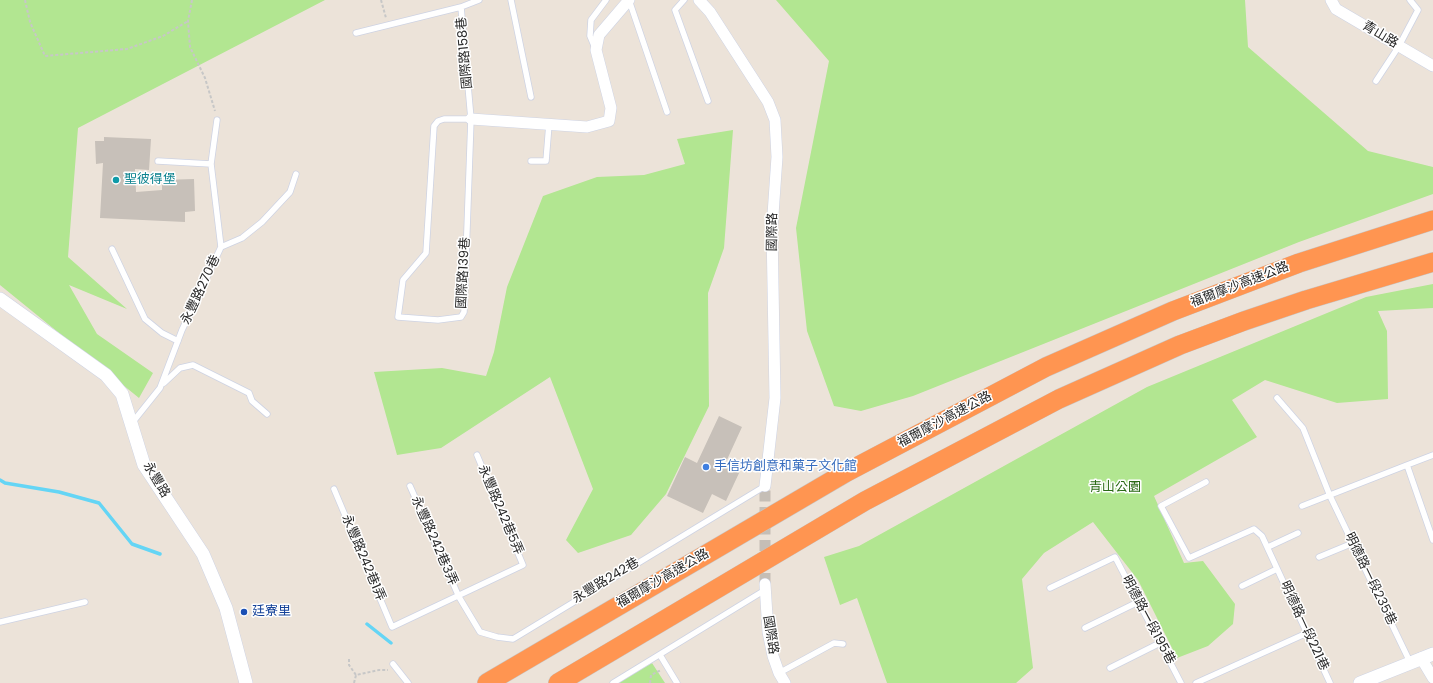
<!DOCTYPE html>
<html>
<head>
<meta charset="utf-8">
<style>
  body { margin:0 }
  canvas { display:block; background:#ece3d9 }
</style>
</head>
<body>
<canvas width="1433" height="683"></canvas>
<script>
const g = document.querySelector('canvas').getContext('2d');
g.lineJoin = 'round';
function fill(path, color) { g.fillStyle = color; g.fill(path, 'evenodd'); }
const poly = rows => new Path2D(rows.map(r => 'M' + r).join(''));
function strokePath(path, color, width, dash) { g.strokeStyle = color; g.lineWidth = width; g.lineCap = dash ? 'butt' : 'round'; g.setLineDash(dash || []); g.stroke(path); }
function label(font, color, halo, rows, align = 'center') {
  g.font = font + ' Poppins,"Noto Sans TC",sans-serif'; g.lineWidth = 3; g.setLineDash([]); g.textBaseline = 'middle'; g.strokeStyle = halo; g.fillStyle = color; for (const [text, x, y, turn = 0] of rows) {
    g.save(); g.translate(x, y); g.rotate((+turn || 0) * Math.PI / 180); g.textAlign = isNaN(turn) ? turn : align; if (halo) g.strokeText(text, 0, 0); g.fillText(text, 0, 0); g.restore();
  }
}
const green = poly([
  [0,0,325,0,78,128,68,257,127,309,69,285,97,334,153,373,139,398,0,285],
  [776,0,1245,0,1248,47,1368,151,1433,167,1433,194,1299,242,913,396,861,411,834,406,807,331,796,228,829,61],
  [733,130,724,248,708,293,709,406,666,494,631,535,578,553,566,540,593,489,550,377,441,448,397,455,374,372,442,368,486,376,494,352,507,287,543,196,597,177,644,175,685,164,677,139],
  [1433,284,1433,308,1378,311,1387,331,1388,399,1337,403,1265,380,1232,400,1257,437,1154,496,1184,563,1203,561,1235,604,1233,624,1208,646,1177,658,1138,580,1093,522,1044,553,1022,579,1033,668,1016,683,887,683,857,598,840,605,824,557,859,546,1147,387,1366,297],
  [652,663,665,683,618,683]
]);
const stream = poly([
  [0,480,5,483,59,492,99,503,132,544,160,554],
  [367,624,391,643]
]);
const building = poly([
  [104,137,151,139,149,170,135,169,136,192,162,190,162,180,194,179,195,211,185,212,185,222,100,218,103,163,96,164,95,141,104,141],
  [719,416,742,427,725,464,740,471,726,501,712,494,703,513,667,496,685,457,697,463]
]);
const minorTunnel = poly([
  [765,584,765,486]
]);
const path = poly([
  [25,0,30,22,45,56,127,49,163,36,188,21],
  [192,0,188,21,190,47,205,78,215,111],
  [381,0,386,18],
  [349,659,349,665,356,675],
  [354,683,356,675,379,670,388,670],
  [650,683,651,675,661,670]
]);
const service = poly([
  [511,0,531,97],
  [629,0,667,112],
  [684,0,675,10,708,101],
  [356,33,461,7],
  [595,48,590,36,591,20,606,0],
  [1376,81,1399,46,1418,10,1410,0],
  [471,119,444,119,438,121,434,126,426,253,403,280,398,317,438,320,461,317,464,312,471,119,461,7,479,0],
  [158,161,211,164],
  [531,161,546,161,549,124],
  [221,247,242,238,262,222,290,192,296,174],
  [112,249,145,319,162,333,178,341],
  [164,383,180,368,193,365,249,393,252,401,267,414],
  [1277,398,1303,428,1330,496,1410,662],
  [132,423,160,388,182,330,221,247,211,164,217,120],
  [1433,455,1407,465,1433,540],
  [1206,482,1161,506,1189,558,1254,529,1262,536,1330,683],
  [410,486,459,597,480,632,497,637,513,639,765,486],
  [334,489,392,627,523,565,477,455],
  [1302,506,1407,465],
  [1268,547,1298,533],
  [1319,557,1353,543],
  [1242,586,1277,569],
  [1050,588,1115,557,1181,683],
  [0,622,85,602],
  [1085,628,1138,602],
  [660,655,677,683],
  [393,664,408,683],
  [1110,668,1160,643],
  [779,673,834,643,843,644],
  [613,683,765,590],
  [1196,683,1307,633]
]);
const minor = poly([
  [699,0,710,12,768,102,775,120,777,157,772,229,775,398,765,486],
  [1331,0,1336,9,1433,66],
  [471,119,587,127,609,121,611,108,596,50,599,35,629,0],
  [765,584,768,632,773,656,779,673,785,683],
  [1421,658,1433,678]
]);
const tertiary = poly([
  [0,299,106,375,122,394,144,465,203,554,226,608,246,683],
  [1360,683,1433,654]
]);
const motorway = poly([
  [487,683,845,473,1046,367,1173,311,1299,263,1433,220],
  [558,683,865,501,1059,399,1180,345,1244,321,1306,300,1433,262]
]);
const markers = [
  [116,180,4,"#0f9aa8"],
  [706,467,4,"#3f7fe0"],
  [244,612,4,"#1a4fb4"]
];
const streetNames = [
  ["青山路",1380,35,31],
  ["國際路158巷",465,53,-95],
  ["國際路",773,232,-89],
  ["國際路139巷",464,273,-87],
  ["福爾摩沙高速公路",1240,285,-21],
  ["永豐路270巷",201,290,-65],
  ["福爾摩沙高速公路",945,420,-28],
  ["永豐路",156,480,59],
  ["永豐路242巷5弄",500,510,67],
  ["永豐路242巷3弄",434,541,66],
  ["永豐路242巷1弄",363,558,67],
  ["福爾摩沙高速公路",663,579,-30],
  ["明德路一段235巷",1370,579,64],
  ["永豐路242巷",606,581,-31],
  ["明德路一段195巷",1148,620,62],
  ["明德路一段221巷",1304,626,65],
  ["國際路",770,635,81]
];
const cultureNames = [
  ["聖彼得堡",124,180]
];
const shopNames = [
  ["手信坊創意和菓子文化館",714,467]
];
const parkNames = [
  ["青山公園",1115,488]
];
const transitNames = [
  ["廷寮里",252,612]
];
fill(green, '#b2e691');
strokePath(stream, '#64d5f5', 3.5);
fill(building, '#c7c0b9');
strokePath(minorTunnel, '#c5beb6', 11, [11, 5.5]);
strokePath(service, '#ced3e3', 7);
strokePath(minor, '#ced3e3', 12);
strokePath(tertiary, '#ced3e3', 14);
strokePath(motorway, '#c7c7c7', 20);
strokePath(path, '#c7c7c7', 2, [3, 2]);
strokePath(service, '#fff', 5.5);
strokePath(minor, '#fff', 11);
strokePath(tertiary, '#fff', 13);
strokePath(motorway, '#ff9551', 19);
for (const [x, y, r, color] of markers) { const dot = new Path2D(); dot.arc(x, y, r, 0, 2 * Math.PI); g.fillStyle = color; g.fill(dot); strokePath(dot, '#fff', 1.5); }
label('13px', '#282828', '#fff', streetNames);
label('13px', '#0d838f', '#fff', cultureNames, 'left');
label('13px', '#366cbe', '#fff', shopNames, 'left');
label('13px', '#2a6915', '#fff', parkNames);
label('13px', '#164399', '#fff', transitNames, 'left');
</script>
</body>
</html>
